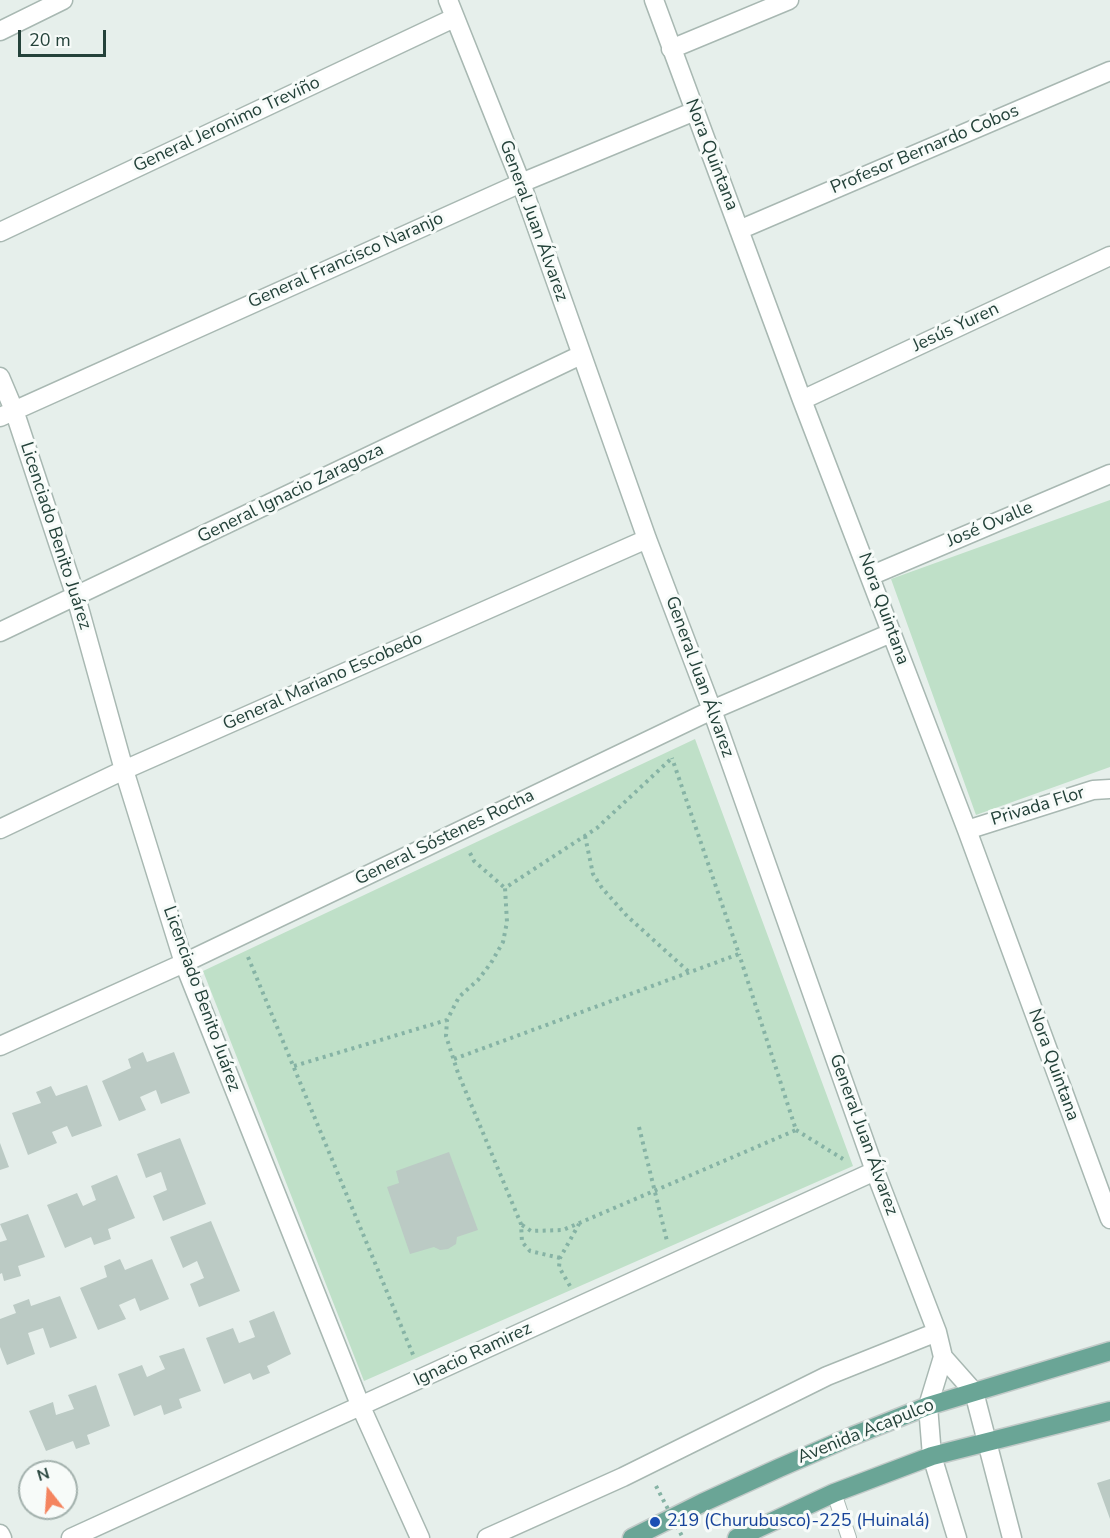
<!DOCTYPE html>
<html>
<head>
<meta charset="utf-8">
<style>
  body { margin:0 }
  #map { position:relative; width:1110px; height:1538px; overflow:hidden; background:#e6efeb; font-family:"Nunito Sans",sans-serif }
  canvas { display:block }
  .north { position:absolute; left:18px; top:1460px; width:60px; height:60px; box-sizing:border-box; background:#f7fbf9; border:2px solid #a3b1ad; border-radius:50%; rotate:343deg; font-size:16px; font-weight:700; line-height:24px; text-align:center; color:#24423a }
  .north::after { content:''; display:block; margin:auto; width:21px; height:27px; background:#f4845f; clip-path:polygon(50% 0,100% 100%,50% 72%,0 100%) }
  .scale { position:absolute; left:18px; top:30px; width:88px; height:27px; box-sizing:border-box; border:3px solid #24423a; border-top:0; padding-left:8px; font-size:18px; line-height:21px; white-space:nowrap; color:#24423a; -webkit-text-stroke:4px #f7fbf9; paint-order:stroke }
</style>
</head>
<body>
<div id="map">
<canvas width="1110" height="1538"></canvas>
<div class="north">N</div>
<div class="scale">20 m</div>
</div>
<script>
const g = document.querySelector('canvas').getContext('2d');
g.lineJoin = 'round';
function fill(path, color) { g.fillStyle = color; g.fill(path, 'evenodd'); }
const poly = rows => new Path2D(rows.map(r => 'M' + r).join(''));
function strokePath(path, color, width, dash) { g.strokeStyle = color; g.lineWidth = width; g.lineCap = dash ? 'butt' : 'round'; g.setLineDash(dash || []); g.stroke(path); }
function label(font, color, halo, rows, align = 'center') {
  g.font = font + ' "Nunito Sans",sans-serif'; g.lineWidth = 6; g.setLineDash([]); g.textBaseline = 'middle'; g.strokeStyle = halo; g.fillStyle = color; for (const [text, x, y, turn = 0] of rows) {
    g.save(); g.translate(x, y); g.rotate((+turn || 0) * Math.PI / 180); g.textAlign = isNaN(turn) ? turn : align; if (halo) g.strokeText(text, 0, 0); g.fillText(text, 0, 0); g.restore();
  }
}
const green = poly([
  [1110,500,1110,767,976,815,891,579],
  [695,739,853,1166,364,1381,203,971]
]);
const building = poly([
  [143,1052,147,1062,174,1052,190,1093,161,1104,156,1090,140,1097,146,1110,119,1121,102,1081,131,1068,128,1059],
  [87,1085,102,1126,72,1137,67,1126,52,1132,57,1143,28,1155,12,1113,41,1103,36,1092,51,1086,56,1096],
  [180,1138,206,1204,163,1221,153,1196,167,1190,161,1172,146,1178,137,1154],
  [0,1143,9,1167,0,1170],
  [449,1152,478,1230,457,1237,456,1244,448,1249,440,1250,434,1247,410,1254,387,1187,399,1183,396,1171],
  [117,1175,135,1218,108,1229,111,1239,94,1245,91,1237,65,1248,47,1205,77,1193,83,1206,96,1200,91,1186],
  [28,1214,45,1257,18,1266,21,1276,4,1281,2,1273,0,1274,0,1242,7,1240,0,1224],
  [211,1221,240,1291,199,1307,190,1284,204,1278,197,1261,183,1268,170,1237],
  [120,1259,125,1270,152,1259,169,1299,140,1311,135,1298,119,1305,126,1319,98,1330,80,1288,107,1277,104,1266],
  [60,1296,77,1338,50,1348,43,1328,28,1333,35,1354,7,1365,0,1347,0,1319,16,1313,13,1305,29,1299,31,1306],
  [274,1311,291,1354,267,1366,270,1373,253,1380,250,1373,224,1384,206,1338,233,1328,239,1343,255,1337,249,1321],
  [184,1348,201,1391,179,1399,182,1408,164,1415,161,1405,134,1416,118,1374,142,1365,147,1377,165,1369,159,1356],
  [96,1385,110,1426,87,1435,90,1444,76,1449,73,1441,46,1451,29,1411,53,1402,56,1415,74,1409,68,1395],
  [1110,1479,1110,1519,1097,1483]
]);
const path = poly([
  [585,836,593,874,602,888,627,916,690,973],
  [470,853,474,861,505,888],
  [248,957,414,1357],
  [454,1059,739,954,672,758],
  [294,1066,447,1020],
  [639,1127,667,1241],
  [796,1130,843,1159],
  [522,1225,531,1231,563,1230,796,1130,739,954],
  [560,1258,530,1251,522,1242,521,1224,458,1073,446,1036,447,1020,459,997,478,980,491,963,503,942,507,922,505,888,597,828,673,757],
  [570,1286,559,1267,560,1258,579,1224]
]);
const service = poly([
  [834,1493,849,1538]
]);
const minor = poly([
  [448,0,521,183,647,539,712,710,875,1171,937,1332,943,1357,974,1392,1012,1538],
  [654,0,802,400,967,830,1110,1219],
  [0,31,63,0],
  [671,49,789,0],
  [739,230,1110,71],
  [0,232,454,18],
  [0,377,14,410,76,597,124,770,184,963,361,1407,420,1538],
  [802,400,1110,256],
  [0,417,521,183,695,111],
  [870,576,1110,474],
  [0,632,581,355],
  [0,829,124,770,647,539],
  [967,830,1093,790,1110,789],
  [0,1046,184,963,712,710,891,633],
  [943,1357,928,1406,932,1456,957,1538],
  [0,1534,2,1538],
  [71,1538,875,1171],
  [487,1538,623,1477,827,1376,937,1332]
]);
const primary = poly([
  [632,1538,702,1503,779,1468,850,1437,928,1406,1110,1351],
  [737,1538,834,1493,932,1456,1110,1411]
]);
const pathBridge = poly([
  [656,1486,683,1538]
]);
const markers = [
  [655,1522,6,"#1a4fb4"]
];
const streetNames = [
  ["General Jeronimo Treviño",227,125,-25],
  ["Profesor Bernardo Cobos",925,150,-23],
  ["Nora Quintana",711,155,69],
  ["General Juan Álvarez",533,221,70],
  ["General Francisco Naranjo",346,261,-24],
  ["Jesús Yuren",956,328,-25],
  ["General Ignacio Zaragoza",291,494,-26],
  ["José Ovalle",990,525,-23],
  ["Licenciado Benito Juárez",55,536,72],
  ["Nora Quintana",883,609,70],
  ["General Juan Álvarez",699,677,70],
  ["General Mariano Escobedo",323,682,-24],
  ["Privada Flor",1038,807,-17],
  ["General Sóstenes Rocha",445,838,-26],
  ["Licenciado Benito Juárez",201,999,70],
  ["Nora Quintana",1053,1065,70],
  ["General Juan Álvarez",863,1135,70],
  ["Ignacio Ramirez",473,1355,-25],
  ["Avenida Acapulco",866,1432,-22]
];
const transitNames = [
  ["219 (Churubusco)-225 (Huinalá)",667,1522]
];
fill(green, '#bfe0c8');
fill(building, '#bbcac4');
strokePath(service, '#a8b8b2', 16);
strokePath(minor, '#a8b8b2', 21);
strokePath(primary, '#c2cac8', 21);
strokePath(path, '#86b3a5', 4, [3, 4.5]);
strokePath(service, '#fff', 14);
strokePath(minor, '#fff', 18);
strokePath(primary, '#6aa596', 18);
strokePath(pathBridge, '#86b3a5', 4, [3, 4.5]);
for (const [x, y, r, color] of markers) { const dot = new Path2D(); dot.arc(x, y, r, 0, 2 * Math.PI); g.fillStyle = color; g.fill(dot); strokePath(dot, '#f7fbf9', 2); }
label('18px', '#24423a', '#f7fbf9', streetNames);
label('18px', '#164399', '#f7fbf9', transitNames, 'left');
</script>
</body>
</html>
